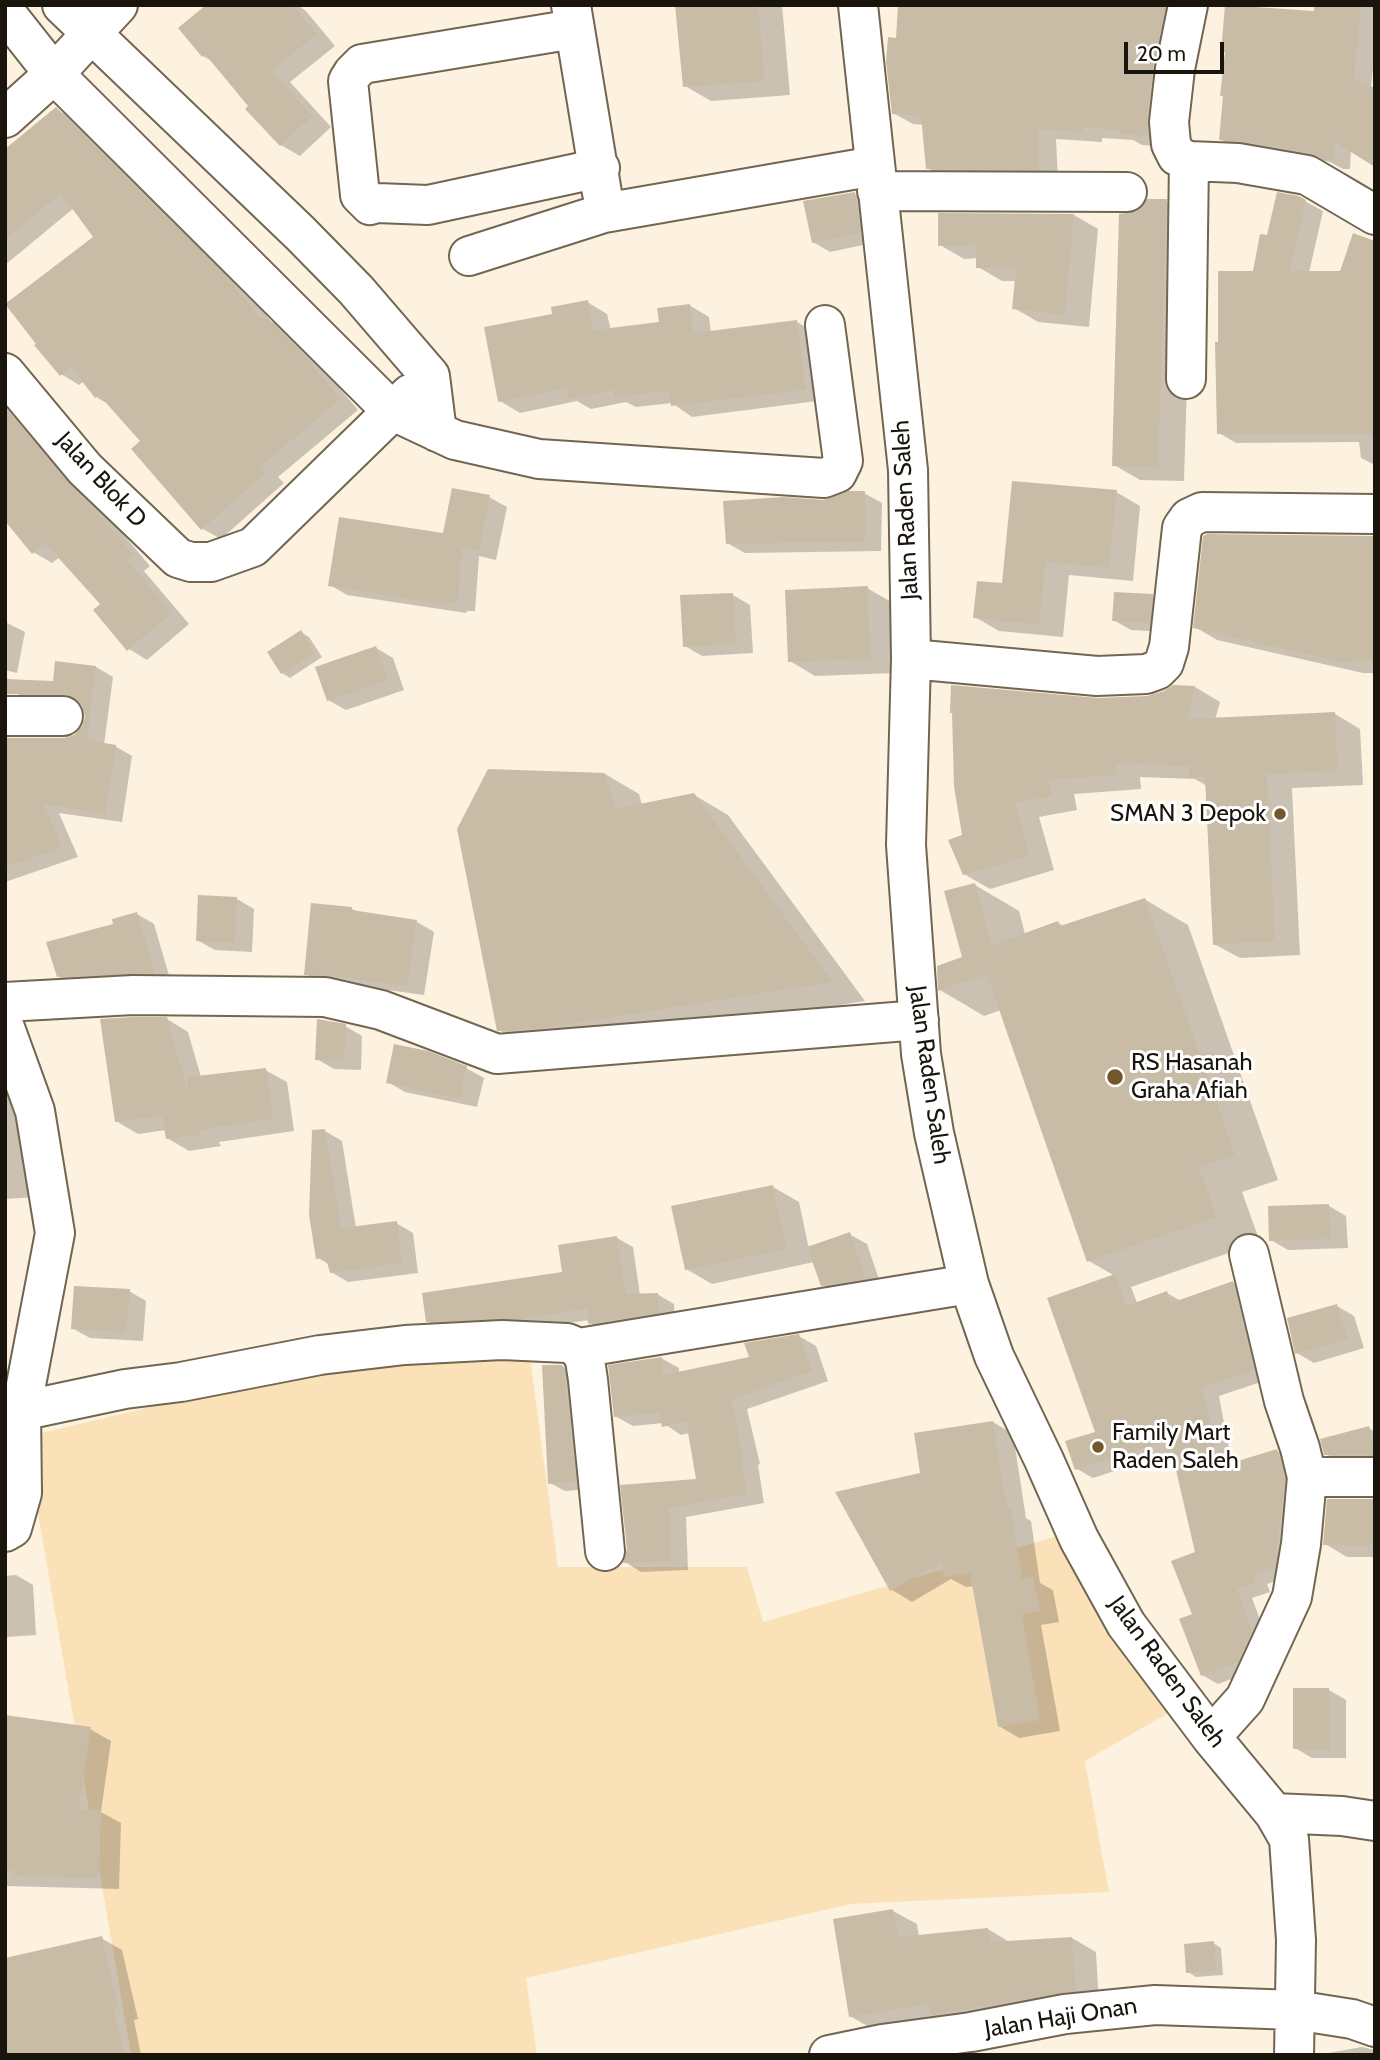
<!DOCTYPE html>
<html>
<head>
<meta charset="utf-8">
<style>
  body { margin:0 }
  #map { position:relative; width:1380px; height:2060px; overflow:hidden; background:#fdf2e0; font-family:Cabin,sans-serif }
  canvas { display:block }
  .frame { position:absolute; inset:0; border:7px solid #19150d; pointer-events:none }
  .scale { position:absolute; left:1124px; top:42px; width:100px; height:32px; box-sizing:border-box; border:4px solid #19150d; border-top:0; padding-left:9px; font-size:21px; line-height:24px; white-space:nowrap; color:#19150d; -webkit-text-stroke:5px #fff; paint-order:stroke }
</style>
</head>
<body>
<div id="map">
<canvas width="1380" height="2060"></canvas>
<div class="frame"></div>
<div class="scale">20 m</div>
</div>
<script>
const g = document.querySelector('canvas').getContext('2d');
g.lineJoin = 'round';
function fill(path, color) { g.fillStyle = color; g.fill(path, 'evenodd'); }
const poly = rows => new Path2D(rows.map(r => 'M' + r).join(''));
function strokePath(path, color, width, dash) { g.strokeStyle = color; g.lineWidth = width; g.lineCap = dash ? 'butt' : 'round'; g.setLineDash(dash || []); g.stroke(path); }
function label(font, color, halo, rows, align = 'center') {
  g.font = font + ' Cabin,sans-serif'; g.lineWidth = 6; g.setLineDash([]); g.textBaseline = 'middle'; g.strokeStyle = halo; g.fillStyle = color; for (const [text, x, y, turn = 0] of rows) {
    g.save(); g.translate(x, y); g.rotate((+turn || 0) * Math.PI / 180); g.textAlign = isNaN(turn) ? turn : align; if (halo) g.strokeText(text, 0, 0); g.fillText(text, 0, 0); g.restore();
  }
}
const green = poly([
  [527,1336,558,1567,747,1567,763,1622,1057,1536,1172,1711,1085,1761,1109,1892,851,1904,526,1978,537,2055,131,2055,25,1437,359,1357]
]);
const shadow = poly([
  [280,5,297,5,306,11,335,46,290,82,331,127,300,156,281,145,215,63,203,56,180,28],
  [677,5,782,5,790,95,711,101,685,86],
  [899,5,1189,5,1168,147,1142,145,1133,140,1102,138,1102,142,1056,139,1058,180,947,180,927,168,924,125,913,124,893,113],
  [1316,5,1375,5,1375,49,1371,88,1351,150,1350,169,1343,169,1330,162,1260,150,1237,149,1220,139,1315,13],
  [56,109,75,120,240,284,271,321,284,328,315,359,358,410,278,477,284,483,221,539,203,529,134,449,143,442,110,405,96,397,84,381,79,385,61,374,95,237,74,208,5,265,5,160],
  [854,194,871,204,877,242,830,252,813,242],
  [1299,198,1323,211,1309,273,1341,273,1375,246,1375,465,1361,458,1359,442,1236,443,1219,433,1219,343,1254,273,1269,237],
  [1166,201,1192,216,1184,481,1140,480,1114,465,1138,213],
  [940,215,1074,215,1098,229,1089,327,1038,322,1014,308,1017,281,1002,281,978,267,978,258,964,259,940,245],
  [587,302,607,314,611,330,661,324,689,305,709,317,711,332,797,322,817,334,825,400,692,417,672,403,636,407,626,402,591,409,577,401,520,413,500,401,554,316],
  [5,395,150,566,144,571,189,624,147,660,129,649,102,604,60,557,52,563,33,552,5,520],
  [1116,492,1140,506,1133,581,1069,575,1063,637,999,631,975,617,1004,585],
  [864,493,882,503,881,551,745,553,727,543,823,502],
  [489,497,507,507,496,560,479,556,475,611,467,611,466,613,347,595,330,585,444,534],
  [1375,538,1375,673,1363,673,1217,640,1195,627],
  [867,588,893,603,896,673,815,676,790,661],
  [733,595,750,605,753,653,702,656,685,646],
  [1152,596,1169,606,1167,632,1131,630,1113,620],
  [5,622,25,632,17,673,5,670],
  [301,632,309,637,322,657,290,678,282,673],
  [376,648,393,658,404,690,346,710,328,700],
  [96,667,113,677,104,745,115,746,132,756,122,822,59,813,78,857,8,881,5,880,5,817,63,740,75,736,84,727,87,715,82,703,33,703,16,693],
  [1195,687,1220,702,1215,720,1335,714,1360,729,1363,785,1292,788,1300,955,1240,958,1214,944,1207,786,1195,779,1140,777,1141,789,1074,794,1077,810,1039,817,1054,870,990,889,964,874,964,836,1098,700,1148,698],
  [605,774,639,794,642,805,694,795,728,815,865,1001,579,1047,533,1049,499,1030],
  [975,885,1019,911,1025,934,1058,923,1064,926,1144,899,1188,925,1278,1180,1242,1192,1260,1242,1131,1287,1137,1303,1167,1293,1181,1301,1233,1283,1249,1292,1270,1379,1219,1396,1232,1465,1277,1451,1293,1461,1291,1576,1267,1584,1270,1592,1252,1598,1268,1641,1254,1671,1218,1684,1202,1675,1197,1553,1173,1452,1093,1478,1077,1469,1097,1433,1115,1276,1089,1261,1001,1010,984,1016,940,990,938,967,964,958],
  [200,897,237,899,254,909,252,952,215,950,197,940],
  [352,909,360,913,417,922,434,932,424,995,344,984,323,984,306,974],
  [137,914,154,924,171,982,76,986,58,976,115,925],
  [167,1019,188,1032,201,1077,265,1070,287,1082,294,1131,219,1142,221,1146,189,1151,167,1138,166,1130,138,1134,116,1121],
  [345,1026,362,1036,361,1070,334,1069,317,1059],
  [466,1068,484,1078,477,1107,405,1092,388,1082],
  [5,1082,20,1091,39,1197,5,1199],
  [325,1131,342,1141,356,1228,396,1223,413,1233,418,1273,348,1282,331,1272,330,1265,318,1258],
  [773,1187,799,1202,809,1249,849,1234,867,1244,882,1288,840,1295,822,1285,814,1262,712,1284,686,1269],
  [1329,1206,1346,1216,1348,1248,1288,1250,1271,1240],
  [617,1238,633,1247,640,1295,657,1294,674,1304,675,1321,606,1333,590,1323,590,1320,538,1327,444,1330,427,1321,564,1273],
  [129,1291,146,1301,143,1341,90,1338,72,1328],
  [1337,1306,1354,1316,1364,1348,1314,1363,1297,1353],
  [799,1336,816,1346,828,1381,747,1409,760,1464,758,1465,764,1503,686,1517,688,1570,641,1572,625,1562,629,1549,622,1486,698,1481,690,1433,681,1435,663,1423,633,1426,615,1416,661,1358,679,1368,679,1373,751,1359],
  [562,1366,577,1375,590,1489,565,1491,550,1483],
  [993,1422,1013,1434,1026,1518,1031,1521,1040,1583,1053,1590,1059,1622,1041,1625,1060,1731,1019,1738,999,1726,975,1586,966,1587,951,1579,912,1602,892,1590,837,1494,922,1474],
  [1369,1428,1375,1432,1375,1464,1343,1464,1326,1454],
  [1375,1500,1375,1557,1347,1557,1325,1544],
  [16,1575,33,1585,36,1635,5,1637,5,1576],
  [1329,1690,1346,1700,1346,1758,1312,1758,1295,1748],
  [5,1717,90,1729,111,1741,101,1812,121,1823,119,1889,5,1886],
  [893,1911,917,1924,919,1937,988,1929,1011,1943,1072,1938,1096,1952,1099,2004,874,2030,850,2016],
  [101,1938,122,1950,138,2019,134,2020,141,2055,5,2055],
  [1213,1943,1221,1948,1223,1975,1196,1977,1188,1972],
  [1362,2047,1375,2050,1375,2055,1317,2055]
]);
const building = poly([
  [206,5,293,5,317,34,272,71,313,116,280,146,245,109,248,106,205,54,202,57,178,28],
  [675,5,758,5,765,81,683,87],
  [898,5,1166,5,1153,67,1147,120,1148,136,1121,134,1121,130,1083,128,1082,132,1037,129,1039,170,926,169,921,116,892,114,886,62,888,37,896,38],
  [1225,5,1314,11,1314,5,1361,5,1354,79,1375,88,1375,167,1335,142,1334,160,1324,160,1311,153,1242,141,1219,140,1223,96,1220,96,1225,52,1221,52],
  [56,107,222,272,262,319,265,316,296,346,341,399,261,466,267,472,201,530,131,449,140,441,99,395,95,398,71,367,60,376,34,345,36,344,5,304,93,237,61,193,5,240,5,149],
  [855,192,861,233,812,243,803,201],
  [1277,192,1299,196,1306,200,1290,271,1340,271,1353,233,1375,241,1375,434,1217,434,1215,342,1218,342,1218,271,1253,271,1260,234,1267,235],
  [1147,199,1167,199,1158,467,1112,466,1119,214,1137,211],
  [938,213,1074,214,1065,315,1012,309,1016,269,976,268,976,245,938,246],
  [588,300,594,330,659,322,657,308,690,304,694,333,797,320,806,390,671,406,669,391,614,397,613,390,569,399,567,388,498,402,484,327,552,314,551,307],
  [5,408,133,554,127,560,172,613,127,651,93,610,100,604,45,543,32,554,5,521],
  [1012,481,1117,490,1109,568,1046,562,1039,625,973,618,977,581,1002,583],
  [452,488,490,495,479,551,462,548,458,603,450,602,448,605,328,586,339,517,443,533],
  [848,491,865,491,865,542,726,544,723,501,784,497,823,500],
  [1207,534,1375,536,1375,660,1340,662,1193,628,1203,536],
  [868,586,870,659,788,662,785,590],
  [1114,592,1153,594,1150,623,1112,621],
  [733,593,736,644,683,647,680,595],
  [301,630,315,653,281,674,267,652],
  [376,646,388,680,327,701,315,667],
  [55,661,96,666,87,740,116,745,105,814,44,804,62,848,5,867,5,738,64,738,74,735,82,726,85,717,82,706,73,697,63,694,5,694,5,679,53,681],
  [951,685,1098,698,1147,696,1164,691,1173,685,1195,686,1187,719,1335,712,1338,771,1267,774,1275,941,1213,945,1205,777,1189,777,1189,766,1116,763,1116,775,1049,780,1052,796,1015,803,1030,856,963,875,948,840,962,835,954,787,952,713,950,713],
  [488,769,605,773,615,809,694,793,833,982,544,1028,497,1031,457,829],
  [975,883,992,945,1058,921,1060,926,1145,898,1235,1155,1199,1167,1217,1217,1087,1262,987,975,938,991,937,966,962,957,944,891],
  [198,895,237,897,235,943,196,941],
  [311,903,352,907,352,910,417,920,407,986,325,975,304,975],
  [137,912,155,973,57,977,46,942,113,924,112,919],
  [133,1017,167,1017,187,1088,188,1077,266,1068,273,1119,199,1130,200,1135,166,1139,162,1116,115,1122,100,1019],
  [317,1019,346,1024,344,1061,315,1060],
  [394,1044,428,1051,467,1066,460,1099,386,1083],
  [325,1129,341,1228,397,1221,402,1263,330,1273,326,1258,316,1259,309,1215,312,1130],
  [773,1185,786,1249,685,1270,671,1206],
  [1329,1204,1331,1239,1269,1241,1268,1206],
  [850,1232,866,1279,821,1286,807,1247],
  [617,1236,626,1294,658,1293,659,1313,588,1324,587,1309,520,1319,426,1322,422,1293,562,1272,558,1245],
  [1115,1274,1126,1306,1167,1291,1171,1303,1233,1281,1254,1370,1203,1387,1218,1467,1277,1449,1285,1479,1275,1567,1252,1575,1255,1582,1237,1589,1252,1631,1238,1662,1201,1676,1179,1619,1192,1614,1171,1561,1195,1552,1169,1440,1075,1470,1065,1441,1095,1432,1047,1298],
  [74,1286,130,1289,126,1332,71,1329],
  [1337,1304,1348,1339,1295,1354,1287,1318],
  [799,1334,812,1371,731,1400,743,1455,741,1456,747,1494,669,1508,671,1561,623,1563,627,1549,620,1485,696,1479,686,1421,662,1427,659,1413,614,1417,608,1365,662,1357,663,1375,749,1357,744,1343],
  [542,1365,562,1365,564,1367,576,1481,548,1484],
  [993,1421,1007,1508,1011,1508,1022,1579,1033,1577,1040,1611,1022,1614,1040,1720,998,1727,970,1573,944,1577,942,1562,890,1591,835,1492,920,1473,914,1433],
  [1369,1426,1375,1455,1324,1455,1320,1439],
  [1327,1499,1375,1499,1375,1545,1323,1545],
  [1293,1688,1329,1688,1330,1749,1293,1749],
  [5,1715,91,1727,79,1809,101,1810,99,1878,14,1876,14,1869,5,1869],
  [893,1909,898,1937,988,1928,990,1942,1072,1937,1076,1991,931,2015,929,2004,849,2017,833,1919],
  [102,1936,118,2008,114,2009,124,2055,5,2055,5,1958],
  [1214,1941,1216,1971,1186,1973,1184,1944]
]);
const minor = poly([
  [62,5,300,233,356,290,430,376,437,432],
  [571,5,602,193],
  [858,5,908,470,911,659,906,845,921,1054,934,1133,969,1284,994,1356,1044,1460,1079,1539,1126,1624,1211,1737,1274,1813,1289,1839,1296,1940,1294,2055],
  [1188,5,1175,69,1169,122,1171,144,1177,156,1189,161,1238,163,1307,175,1375,215],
  [5,12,54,74,391,410,455,440,539,459,824,478,837,473,843,461,825,325],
  [574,29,362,64,353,73,348,81,360,195,370,205,377,203,428,205,600,168],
  [5,118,54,74,118,5],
  [877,191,1127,192],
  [469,256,604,213,875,166],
  [5,373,85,469,178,558,191,562,211,562,253,547,410,394],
  [1186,379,1189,161],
  [911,659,1097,676,1146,674,1157,670,1164,663,1169,647,1182,528,1189,518,1202,512,1375,514],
  [5,716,63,716],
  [5,1002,133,995,325,997,381,1010,497,1054,919,1020],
  [5,1028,35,1111,55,1233,21,1411,22,1493,12,1528,5,1532],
  [579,1348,585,1360,588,1380,605,1551],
  [21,1411,125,1389,181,1382,320,1355,405,1345,502,1340,567,1343,579,1348,969,1284],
  [1307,1477,1375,1477],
  [1211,1737,1245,1699,1292,1597,1301,1544,1307,1477,1300,1448,1284,1401,1249,1254],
  [1274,1813,1342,1816,1375,1821],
  [829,2055,882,2044,971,2032,1065,2014,1155,2005,1295,2010,1352,2019,1375,2027]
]);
const markers = [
  [1280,814,7,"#715729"],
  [1115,1077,9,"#715729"],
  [1098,1447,7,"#715729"]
];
const streetNames = [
  ["Jalan Blok D",101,480,47],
  ["Jalan Raden Saleh",906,510,-93],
  ["Jalan Raden Saleh",929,1075,82],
  ["Jalan Raden Saleh",1167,1672,54],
  ["Jalan Haji Onan",1061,2018,-9]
];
const poiNames = [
  ["SMAN 3 Depok",1266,814,"right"],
  ["RS Hasanah",1131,1063],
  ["Graha Afiah",1131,1091],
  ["Family Mart",1112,1433],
  ["Raden Saleh",1112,1461]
];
fill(green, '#fbe1b8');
fill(shadow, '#0003');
fill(building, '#c9bca6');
strokePath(minor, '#726652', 42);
strokePath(minor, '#fff', 38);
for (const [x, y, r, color] of markers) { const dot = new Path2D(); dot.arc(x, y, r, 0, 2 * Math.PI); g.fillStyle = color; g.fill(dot); strokePath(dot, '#fff', 2.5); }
label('24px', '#19150d', '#fff', streetNames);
label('24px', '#19150d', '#fff', poiNames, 'left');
</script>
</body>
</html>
